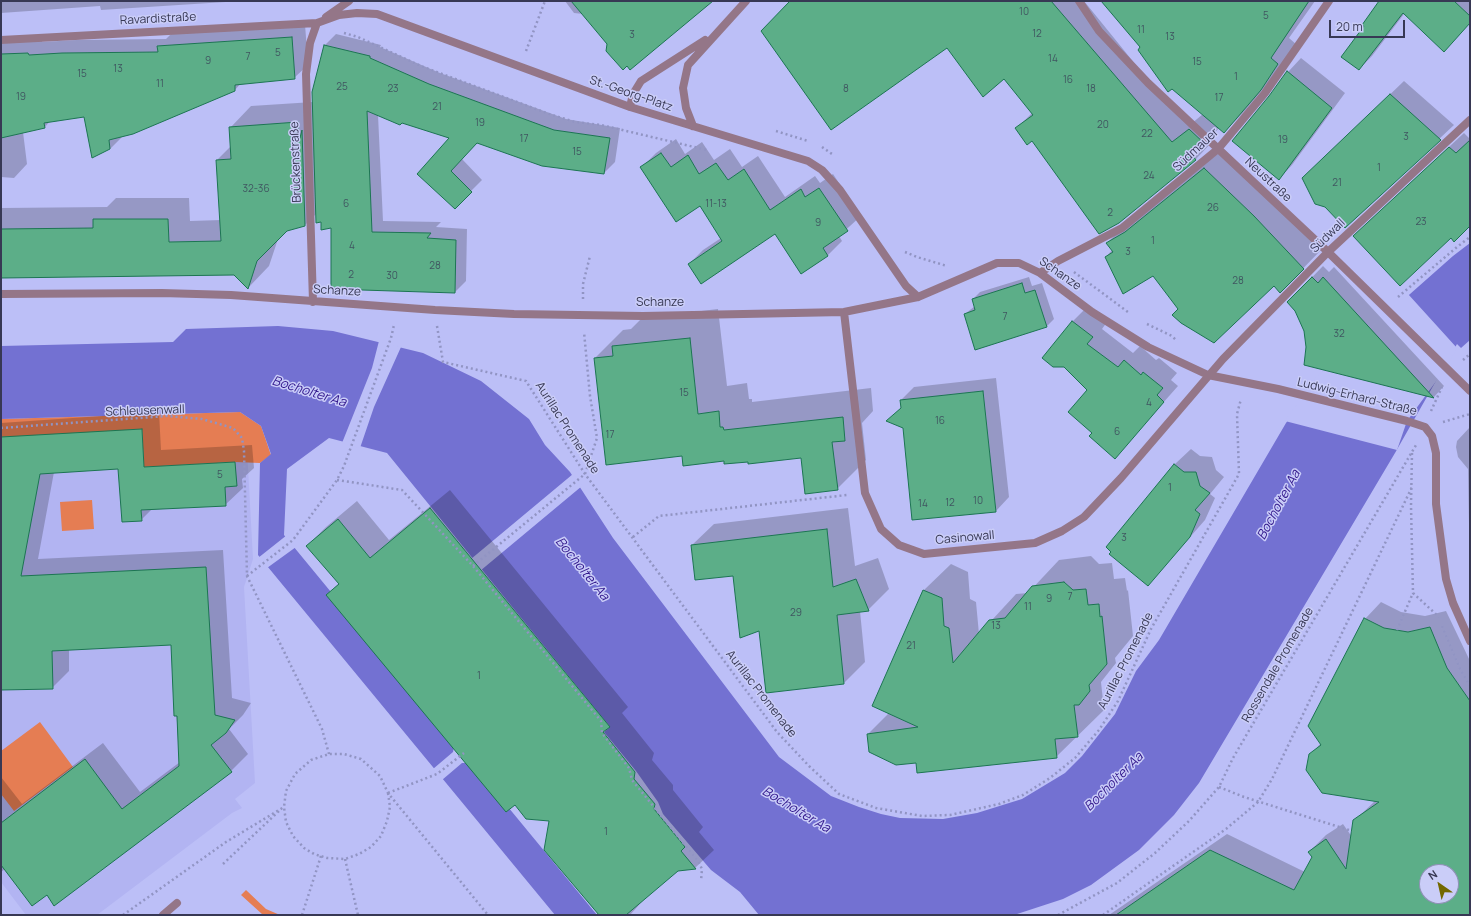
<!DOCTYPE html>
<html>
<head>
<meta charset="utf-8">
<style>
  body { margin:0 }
  #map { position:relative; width:1471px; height:916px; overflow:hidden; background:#bcbff7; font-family:Manrope,sans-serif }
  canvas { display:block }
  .frame { position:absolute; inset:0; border:2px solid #373854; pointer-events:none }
  .north { position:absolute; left:1419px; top:864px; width:40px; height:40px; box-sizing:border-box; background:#cacdf8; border:1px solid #8f91b6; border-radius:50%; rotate:326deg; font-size:11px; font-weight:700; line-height:16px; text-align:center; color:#373854 }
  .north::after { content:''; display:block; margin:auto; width:14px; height:18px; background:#736800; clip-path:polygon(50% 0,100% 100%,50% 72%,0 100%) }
  .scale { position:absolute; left:1329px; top:20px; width:76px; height:18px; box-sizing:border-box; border:2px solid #373854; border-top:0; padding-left:5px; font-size:12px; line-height:14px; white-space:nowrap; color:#373854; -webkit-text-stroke:3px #cacdf8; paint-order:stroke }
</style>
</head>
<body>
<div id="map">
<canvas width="1471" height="916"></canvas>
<div class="frame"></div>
<div class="north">N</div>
<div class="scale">20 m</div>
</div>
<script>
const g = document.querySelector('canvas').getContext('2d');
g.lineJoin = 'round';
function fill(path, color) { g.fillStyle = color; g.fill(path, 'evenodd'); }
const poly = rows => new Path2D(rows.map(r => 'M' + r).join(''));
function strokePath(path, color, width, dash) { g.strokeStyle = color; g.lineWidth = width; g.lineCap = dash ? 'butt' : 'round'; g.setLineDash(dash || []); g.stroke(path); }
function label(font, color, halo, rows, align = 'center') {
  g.font = font + ' Manrope,sans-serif'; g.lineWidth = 3; g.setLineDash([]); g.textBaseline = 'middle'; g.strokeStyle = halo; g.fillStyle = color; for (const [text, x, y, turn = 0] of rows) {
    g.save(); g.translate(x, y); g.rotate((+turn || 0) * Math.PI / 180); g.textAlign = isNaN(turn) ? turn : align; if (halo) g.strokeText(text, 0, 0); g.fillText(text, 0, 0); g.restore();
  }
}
const built = poly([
  [1,439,247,449,253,559,244,587,255,783,235,799,242,808,232,813,97,915,26,915,1,882]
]);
const green = poly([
  [240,412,261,426,271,455,260,463,235,462,144,467,142,429,1,440,1,419],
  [92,500,94,529,62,531,60,502],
  [40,722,73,767,14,811,1,794,1,751],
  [246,890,266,909,280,915,262,914,241,895]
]);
const water = poly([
  [1470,243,1470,340,1461,348,1457,344,1395,453,1199,783,1174,815,1139,850,1091,885,1063,899,1014,915,759,915,740,892,711,870,663,814,658,802,636,771,604,732,610,727,387,453,329,438,287,469,284,535,597,915,555,915,258,555,260,463,271,454,261,426,240,412,1,419,1,346,173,342,186,329,278,326,333,331,423,353,481,381,529,419,545,445,570,472,613,538,779,757,831,796,859,807,881,814,900,818,943,819,977,813,1022,799,1065,773,1082,756,1115,714,1136,671,1159,640,1286,423,1323,371,1453,256]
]);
const pier = poly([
  [1408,294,1457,348,1448,365,1407,421,1397,450,1285,421,1316,377],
  [379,341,401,347,374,407,360,448,342,443,372,368],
  [573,474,582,486,480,571,471,559],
  [287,535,296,547,267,568,258,558],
  [454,747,471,763,462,763,442,780,433,769,453,752]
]);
const shadow = poly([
  [1,1,241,1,101,10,100,6,1,13],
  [565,1,710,1,608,43,583,14,574,13],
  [791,1,1084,1,1170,107,1191,124,1203,114,1102,1,1315,1,1289,38,1297,45,1279,70,1243,113,1224,132,1219,128,1211,137,1214,140,1196,159,1118,223,1033,139,1017,128,1032,113,1004,78,947,47],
  [1381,1,1470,1,1470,23,1404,14,1372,56,1359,69,1342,57],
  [305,24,308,65,294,78,241,83,235,90,123,136,110,149,85,115,50,121,45,127,23,132,27,164,14,178,1,177,1,41,42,40,42,42,76,40,166,39,172,33],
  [336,34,381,45,380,47,440,73,566,119,620,128,615,162,604,173,478,142,462,159,482,180,455,207,419,174,450,138,378,115,383,221,441,222,436,227,467,229,466,281,455,292,332,227,322,221,317,213,305,225,287,230,278,239,269,266,248,288,234,274,1,277,1,208,107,207,116,198,189,198,190,221,221,220,217,160,231,146,230,128,251,106,313,102,325,45],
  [1301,58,1345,93,1292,165,1279,179,1270,97,1288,72],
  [1404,81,1454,125,1345,227,1325,206,1303,178],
  [1464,133,1470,139,1470,218,1368,222],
  [676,139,685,154,702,142,714,160,730,149,742,167,758,156,785,197,815,176,820,183,833,174,861,216,839,236,842,241,828,255,801,273,775,233,689,264,703,250,721,238,700,205,642,167,656,153],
  [1224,149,1322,249,1280,292,1274,285,1179,309,1153,275,1106,257,1112,250,1107,243,1126,224],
  [1323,266,1329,272,1334,267,1444,386,1434,397,1305,364,1307,347,1306,336,1296,311,1288,302],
  [1029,277,1032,286,1042,283,1054,319,1047,326,965,314,975,306,973,299,980,292],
  [1088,306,1107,322,1102,329,1133,353,1140,346,1156,360,1159,358,1177,373,1171,380,1178,386,1115,457,1094,433,1088,390,1064,366,1043,358,1073,321],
  [718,309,727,386,747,383,749,399,752,399,752,402,871,388,873,411,862,423,866,460,837,489,802,457,748,461,683,455,595,358,623,330,631,329,642,318],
  [996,378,1009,497,996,511,904,428,888,421,902,407,901,400,914,387],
  [159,412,161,450,252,445,254,468,242,479,243,488,225,505,153,508,141,520,119,468,54,472,38,559,223,550,232,698,251,703,243,715,229,729,248,754,231,771,47,893,5,869,1,872,1,777,22,804,103,743,140,792,180,762,171,644,69,649,69,671,52,688,1,689,1,423],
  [1470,427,1470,580,1468,469,1458,457,1456,447,1457,441],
  [1191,449,1200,456,1212,457,1216,470,1224,477,1210,494,1215,498,1205,520,1148,585,1107,547,1175,464],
  [450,490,628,707,622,713,654,753,652,760,673,785,673,790,703,827,699,832,714,850,695,868,678,870,647,896,630,915,600,915,550,820,327,595,339,583,307,546,326,527,357,501,389,540],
  [848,508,855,566,878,558,889,589,868,610,860,611,865,662,844,683,760,630,734,575,692,545,714,524],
  [1091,556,1099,564,1112,563,1114,579,1125,578,1127,591,1128,590,1133,636,1115,658,1116,663,1101,682,1104,710,1056,757,917,762,868,734,889,713,873,705,924,590,951,564,968,572,970,599,976,602,979,634,1016,594,1028,593,1059,560],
  [1381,602,1401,612,1425,616,1446,611,1470,661,1470,915,1109,915,1227,834,1305,872,1313,857,1309,852,1326,835,1343,824,1352,837,1354,821,1376,800,1310,755,1321,743,1365,619],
  [1427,872,1451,872,1451,896,1427,896]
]);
const building = poly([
  [571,1,713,1,630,70,627,66,623,70,606,51,607,44,571,1],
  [790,1,1051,1,1172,142,1189,129,1205,144,1192,155,1196,160,1119,223,1099,234,1032,141,1027,145,1015,128,1033,115,1004,79,983,97,947,48,831,130,761,31,790,1],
  [1101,1,1309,1,1271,58,1278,64,1261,90,1224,133,1172,89,1168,92,1138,50,1140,47,1101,1],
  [1379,1,1454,1,1470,16,1470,23,1444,52,1403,13,1359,70,1341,57,1364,26,1362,25,1379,1],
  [292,37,295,79,235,85,235,91,133,134,109,140,110,149,92,158,84,117,44,123,45,128,1,138,1,54,28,53,29,55,62,53,158,52,157,46,292,37],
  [324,45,370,56,370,58,429,84,554,130,610,138,604,174,542,166,477,143,451,171,472,192,455,209,417,174,449,138,402,123,400,125,367,111,372,232,431,233,427,238,456,240,455,293,331,289,331,228,321,230,321,222,316,223,312,92,324,45],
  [1287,71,1332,108,1279,180,1232,141,1269,96,1287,71],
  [1390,94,1441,140,1345,228,1325,207,1315,204,1302,178,1390,94],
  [298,122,299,142,302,130,305,226,287,231,257,261,248,289,234,275,1,278,1,229,93,228,93,219,168,219,169,242,221,241,216,160,231,159,229,127,298,122],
  [1470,140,1470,226,1454,242,1451,238,1400,286,1353,236,1449,147,1456,153,1470,140],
  [661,153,671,167,688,155,699,174,716,163,728,180,744,169,770,210,801,189,805,197,819,188,848,231,823,248,828,256,801,274,775,234,701,284,688,264,722,241,700,206,676,222,640,167,661,153],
  [1204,168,1254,216,1304,269,1280,293,1274,286,1214,343,1181,323,1172,315,1178,309,1153,276,1123,294,1105,257,1113,252,1106,243,1125,232,1204,168],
  [1312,277,1318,283,1323,277,1434,398,1304,365,1306,347,1304,331,1295,311,1287,302,1312,277],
  [1022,283,1025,293,1035,290,1047,327,975,350,964,314,975,310,972,299,1022,283],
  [1072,321,1093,337,1087,344,1118,367,1124,360,1141,375,1143,372,1163,388,1157,395,1164,402,1115,459,1089,436,1092,433,1068,412,1087,390,1064,367,1053,367,1042,358,1072,321],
  [690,338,698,414,719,411,720,427,723,427,724,430,843,417,845,441,832,442,838,490,805,494,801,458,748,464,748,462,724,464,724,461,683,466,682,456,606,465,594,358,613,356,612,346,690,338],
  [983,391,996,512,912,520,903,428,886,421,901,408,900,400,983,391],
  [142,429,144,467,235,462,237,486,225,487,226,506,141,510,142,521,122,522,118,469,40,474,21,576,206,567,215,715,235,720,226,733,211,745,232,772,54,906,47,895,32,906,1,865,1,823,85,759,122,809,179,766,177,716,174,716,171,645,52,651,53,689,1,690,1,437,142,429],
  [1174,464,1184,472,1196,472,1200,486,1210,493,1195,510,1200,514,1190,537,1148,586,1109,554,1111,552,1106,547,1174,464],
  [430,508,610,727,603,732,635,772,634,779,655,804,654,809,685,847,681,851,696,869,678,871,626,915,599,915,544,850,549,821,526,819,515,805,506,812,326,595,339,584,306,546,338,519,370,558,430,508],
  [827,529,833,587,856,579,869,611,837,615,844,684,766,693,759,631,740,638,733,576,695,580,691,545,827,529],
  [1064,582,1073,590,1086,589,1088,605,1099,604,1100,617,1102,616,1107,664,1089,685,1090,691,1079,705,1074,705,1078,737,1055,739,1057,758,917,773,916,763,896,765,869,752,867,734,918,727,872,706,923,590,942,598,944,626,949,628,953,663,989,620,1005,618,1032,586,1064,582],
  [1364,618,1384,628,1408,632,1430,627,1447,668,1470,701,1470,915,1116,915,1210,850,1294,890,1312,857,1308,852,1326,839,1346,869,1353,820,1379,802,1322,793,1306,770,1309,754,1321,745,1308,726,1364,618],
  [1427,872,1451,872,1451,896,1427,896,1427,872]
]);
const path = poly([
  [344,33,358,37,421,66,549,114,575,122,601,125,707,150],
  [526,51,545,1],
  [776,131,808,141],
  [822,147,832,154],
  [905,252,917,257,947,266],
  [1074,272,1128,312],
  [1398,297,1457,247,1470,237],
  [583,299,583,284,590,256],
  [1147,324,1172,336,1176,340],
  [437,326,443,362,526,381,585,474,777,732,809,766,839,794,876,808,922,816,950,815,999,804,1023,795,1050,778,1075,758,1099,730,1118,701,1151,629,1239,474,1237,414,1241,399],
  [1463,360,1470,354],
  [1431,411,1442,387],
  [1443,422,1470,414],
  [1,428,167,416,202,419,233,428,242,438,244,451,247,576,322,729,329,754],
  [1412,453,1411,506,1413,593,1439,617],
  [337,480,402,490,473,566,601,721,602,733,629,768,632,780,698,861,702,869,701,881],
  [633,537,659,516,847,495],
  [473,566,585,474,597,438,590,396,584,332],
  [247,576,293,540,337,480,344,466,391,338,394,325],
  [1442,626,1460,669,1470,686],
  [1397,630,1413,593],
  [1219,787,1244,797,1352,831],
  [388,793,390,807,387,821,381,836,371,847,359,854,345,859,327,858,314,854,304,848,293,836,286,822,284,807,286,791,295,774,311,760,329,754,344,754,361,759,380,776,388,793,488,915],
  [388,793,437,774,464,753],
  [345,859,358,915],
  [223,864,279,811],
  [123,915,226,842,284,807],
  [302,915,321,856],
  [1058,915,1117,883,1155,853,1189,821,1219,787,1233,758,1416,445],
  [1103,915,1226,829,1258,802,1272,779,1412,487]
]);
const lane = poly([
  [163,915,177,903]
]);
const street = poly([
  [1079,1,1099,31,1148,83,1328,252,1470,391],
  [326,17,349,1],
  [1,40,317,23,339,15,357,13,377,14,630,107,808,161,822,170,840,190,906,286,918,297],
  [630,107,633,94,641,81,705,40],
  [693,126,686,108,683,88,688,65,746,1],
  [1040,273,1058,261,1122,228,1218,149,1265,93,1329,1],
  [1,294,162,293,231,295,435,310,514,314,643,316,844,312,918,297,997,263,1019,263,1040,273,1092,312,1148,347,1208,375,1278,389,1407,421,1425,427,1432,436,1436,453,1436,504,1446,579,1453,603,1470,641],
  [313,302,306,74,310,43,317,23],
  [844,312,865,493,881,529,899,545,924,554,1035,543,1062,531,1084,517,1121,478,1223,359,1328,252,1470,120]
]);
const numberNames = [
  ["10",1024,12],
  ["5",1266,16],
  ["11",1141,30],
  ["12",1037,34],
  ["3",632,35],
  ["13",1170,37],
  ["5",278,53],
  ["7",248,57],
  ["14",1053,59],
  ["9",208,61],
  ["15",1197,62],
  ["13",118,69],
  ["15",82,74],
  ["1",1236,77],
  ["16",1068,80],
  ["11",160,84],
  ["25",342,87],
  ["23",393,89],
  ["8",846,89],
  ["18",1091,89],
  ["19",21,97],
  ["17",1219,98],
  ["21",437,107],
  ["19",480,123],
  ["20",1103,125],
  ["22",1147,134],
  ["3",1406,137],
  ["17",524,139],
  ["19",1283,140],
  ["15",577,152],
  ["1",1379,168],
  ["24",1149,176],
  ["21",1337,183],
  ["32-36",256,189],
  ["6",346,204],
  ["11-13",716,204],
  ["26",1213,208],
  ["2",1110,213],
  ["23",1421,222],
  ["9",818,223],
  ["1",1153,241],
  ["4",352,246],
  ["3",1128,252],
  ["28",435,266],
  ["2",351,275],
  ["30",392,276],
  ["28",1238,281],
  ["7",1005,317],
  ["32",1339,334],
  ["15",684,393],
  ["4",1149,403],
  ["16",940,421],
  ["6",1117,432],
  ["17",610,435],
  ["5",220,475],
  ["1",1170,488],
  ["10",978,501],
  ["12",950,503],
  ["14",923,504],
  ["3",1124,538],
  ["7",1070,597],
  ["9",1049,599],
  ["11",1028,607],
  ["29",796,613],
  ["13",996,626],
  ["21",911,646],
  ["1",479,676],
  ["1",606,832]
];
const streetNames = [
  ["Ravardistraße",158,19,-3],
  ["St.-Georg-Platz",631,94,19],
  ["Südmauer",1196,150,-43],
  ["Brückenstraße",296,162,-92],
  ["Neustraße",1268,180,43],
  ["Südwall",1328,236,-44],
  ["Schanze",1060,274,35],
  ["Schanze",337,291,3],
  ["Schanze",660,303],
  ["Ludwig-Erhard-Straße",1357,397,14],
  ["Schleusenwall",145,411,-2],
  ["Aurillac Promenade",567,428,57],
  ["Casinowall",965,538,-5],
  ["Aurillac Promenade",1126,661,-63],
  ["Rossendale Promenade",1278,665,-60],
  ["Aurillac Promenade",761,694,52]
];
const waterNames = [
  ["Bocholter Aa",309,392,17],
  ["Bocholter Aa",1279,505,-62],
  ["Bocholter Aa",582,569,51],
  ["Bocholter Aa",1114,782,-45],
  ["Bocholter Aa",796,810,31]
];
fill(built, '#b2b4f2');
fill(green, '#e57d53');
fill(water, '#7371d2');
fill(pier, '#bcbff7');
fill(shadow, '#0003');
fill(building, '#5cae88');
strokePath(building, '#1c7552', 1);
strokePath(path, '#9194c3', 2.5, [2, 3]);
strokePath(lane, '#947688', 8);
strokePath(street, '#947688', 8);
label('10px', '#405661', null, numberNames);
label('12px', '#373854', '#cacdf8', streetNames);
label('italic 13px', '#33198d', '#cacdf8', waterNames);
</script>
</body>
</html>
